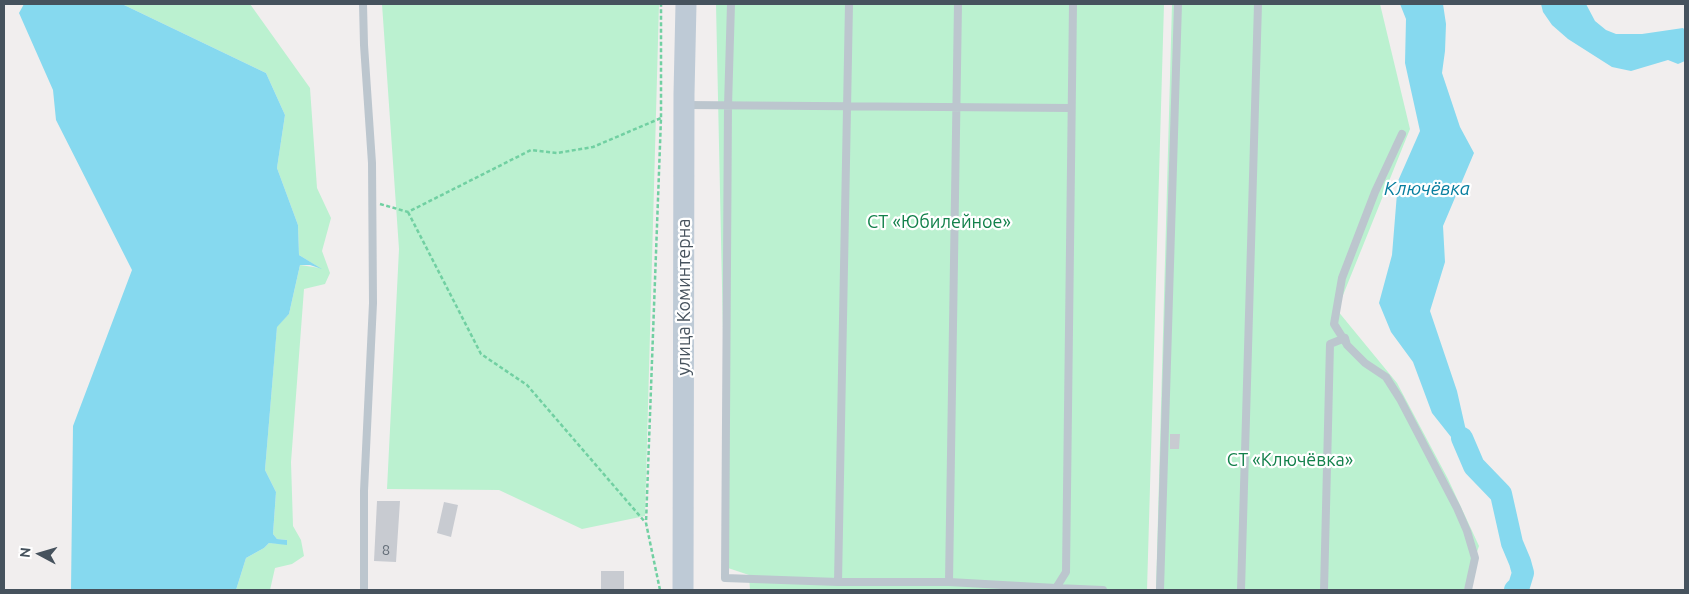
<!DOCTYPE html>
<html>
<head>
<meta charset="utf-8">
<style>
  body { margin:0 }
  #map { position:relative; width:1689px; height:594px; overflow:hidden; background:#f1eeee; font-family:Ubuntu,sans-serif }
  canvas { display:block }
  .frame { position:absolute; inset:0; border:5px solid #46525d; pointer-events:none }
  .north { position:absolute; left:15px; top:529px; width:50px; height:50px; -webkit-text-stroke:4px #fff; paint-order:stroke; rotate:276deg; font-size:14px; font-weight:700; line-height:20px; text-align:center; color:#46525d }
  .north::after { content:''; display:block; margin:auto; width:18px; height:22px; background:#46525d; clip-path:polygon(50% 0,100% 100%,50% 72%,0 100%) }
</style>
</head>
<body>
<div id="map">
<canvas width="1689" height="594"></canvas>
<div class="frame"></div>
<div class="north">N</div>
</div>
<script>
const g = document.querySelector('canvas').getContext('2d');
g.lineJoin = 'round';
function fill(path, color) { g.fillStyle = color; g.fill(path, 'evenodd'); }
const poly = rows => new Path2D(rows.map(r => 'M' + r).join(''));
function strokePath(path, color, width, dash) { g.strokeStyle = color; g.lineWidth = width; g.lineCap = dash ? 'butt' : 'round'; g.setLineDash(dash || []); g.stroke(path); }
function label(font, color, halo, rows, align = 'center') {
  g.font = font + ' Ubuntu,sans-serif'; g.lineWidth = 4.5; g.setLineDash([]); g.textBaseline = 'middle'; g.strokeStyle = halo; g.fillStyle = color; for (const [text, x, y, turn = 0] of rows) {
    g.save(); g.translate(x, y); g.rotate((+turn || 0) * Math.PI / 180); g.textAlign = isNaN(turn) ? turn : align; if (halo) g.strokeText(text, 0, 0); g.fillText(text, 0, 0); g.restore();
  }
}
const green = poly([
  [122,4,250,4,310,88,317,188,331,218,322,251,330,273,325,284,304,289,291,462,293,526,301,540,304,556,292,564,275,568,270,590,236,590,246,558,264,548,269,543,287,544,287,540,277,539,273,534,276,492,265,470,277,326,289,314,300,265,320,268,299,255,298,225,277,168,285,115,266,73],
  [382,4,659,4,645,516,582,529,499,490,387,489,399,249],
  [716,4,1164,4,1147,590,750,590,749,575,728,568],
  [1172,4,1380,4,1410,129,1337,310,1397,383,1448,479,1479,546,1464,590,1156,590]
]);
const water = poly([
  [24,4,122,4,266,73,285,115,277,168,298,225,299,255,322,269,310,265,300,265,289,314,277,327,265,470,276,492,273,534,277,539,287,540,287,545,269,543,264,548,246,558,236,590,71,590,73,426,132,270,56,120,53,90,19,13],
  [1400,4,1443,4,1446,24,1445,51,1442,73,1460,127,1474,153,1443,226,1445,262,1430,311,1457,391,1474,466,1432,413,1413,362,1391,332,1379,303,1392,255,1398,181,1420,131,1405,63,1406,19],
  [1541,4,1586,4,1595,21,1606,30,1616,34,1642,34,1683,28,1685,30,1685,61,1678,64,1668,60,1631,71,1612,67,1568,39,1552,25,1543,12]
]);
const river = poly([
  [1462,438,1474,466,1501,494,1512,543,1520,562,1523,573,1519,586,1515,590]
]);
const building = poly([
  [1170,434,1180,434,1179,449,1170,449],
  [377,501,400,501,396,562,374,561],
  [444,502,458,505,451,537,437,533],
  [601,571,624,571,624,590,601,590]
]);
const path = poly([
  [380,204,408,212,531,150,557,153,593,147,661,118],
  [408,212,481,354,527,385,645,522],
  [660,590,646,523,661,118,661,4]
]);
const lane = poly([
  [363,4,364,45,372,163,373,303,364,491,364,590],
  [731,4,728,106,725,578,838,582],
  [849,4,838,582,949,582],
  [958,4,949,582,1056,588,1066,572,1073,4],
  [686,105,1070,108],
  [1346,343,1334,324,1342,278,1375,192,1402,134],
  [1056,588,1103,590],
  [1160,590,1178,4],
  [1241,590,1258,4],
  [1324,590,1330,344,1345,338,1347,345,1365,363,1386,377,1400,399,1457,508,1467,531,1475,558,1468,590]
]);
const secondary = poly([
  [683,590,684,94,686,4]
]);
const numberNames = [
  ["8",386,550]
];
const parkNames = [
  ["СТ «Юбилейное»",939,222],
  ["СТ «Ключёвка»",1290,460]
];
const streetNames = [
  ["улица Коминтерна",684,297,-90]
];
const waterNames = [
  ["Ключёвка",1427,189]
];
fill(green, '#bbf1d0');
fill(water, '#86d9ef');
strokePath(river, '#86d9ef', 22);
fill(building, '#c8cbd1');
strokePath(path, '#71d0a2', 2.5, [4, 2.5]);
strokePath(lane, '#bcc6ce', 8);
strokePath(secondary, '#becad6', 21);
label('15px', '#66707a', null, numberNames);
label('18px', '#13814b', '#fff', parkNames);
label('18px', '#46525d', '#fff', streetNames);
label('italic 19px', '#077e9f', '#fff', waterNames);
</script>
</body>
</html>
